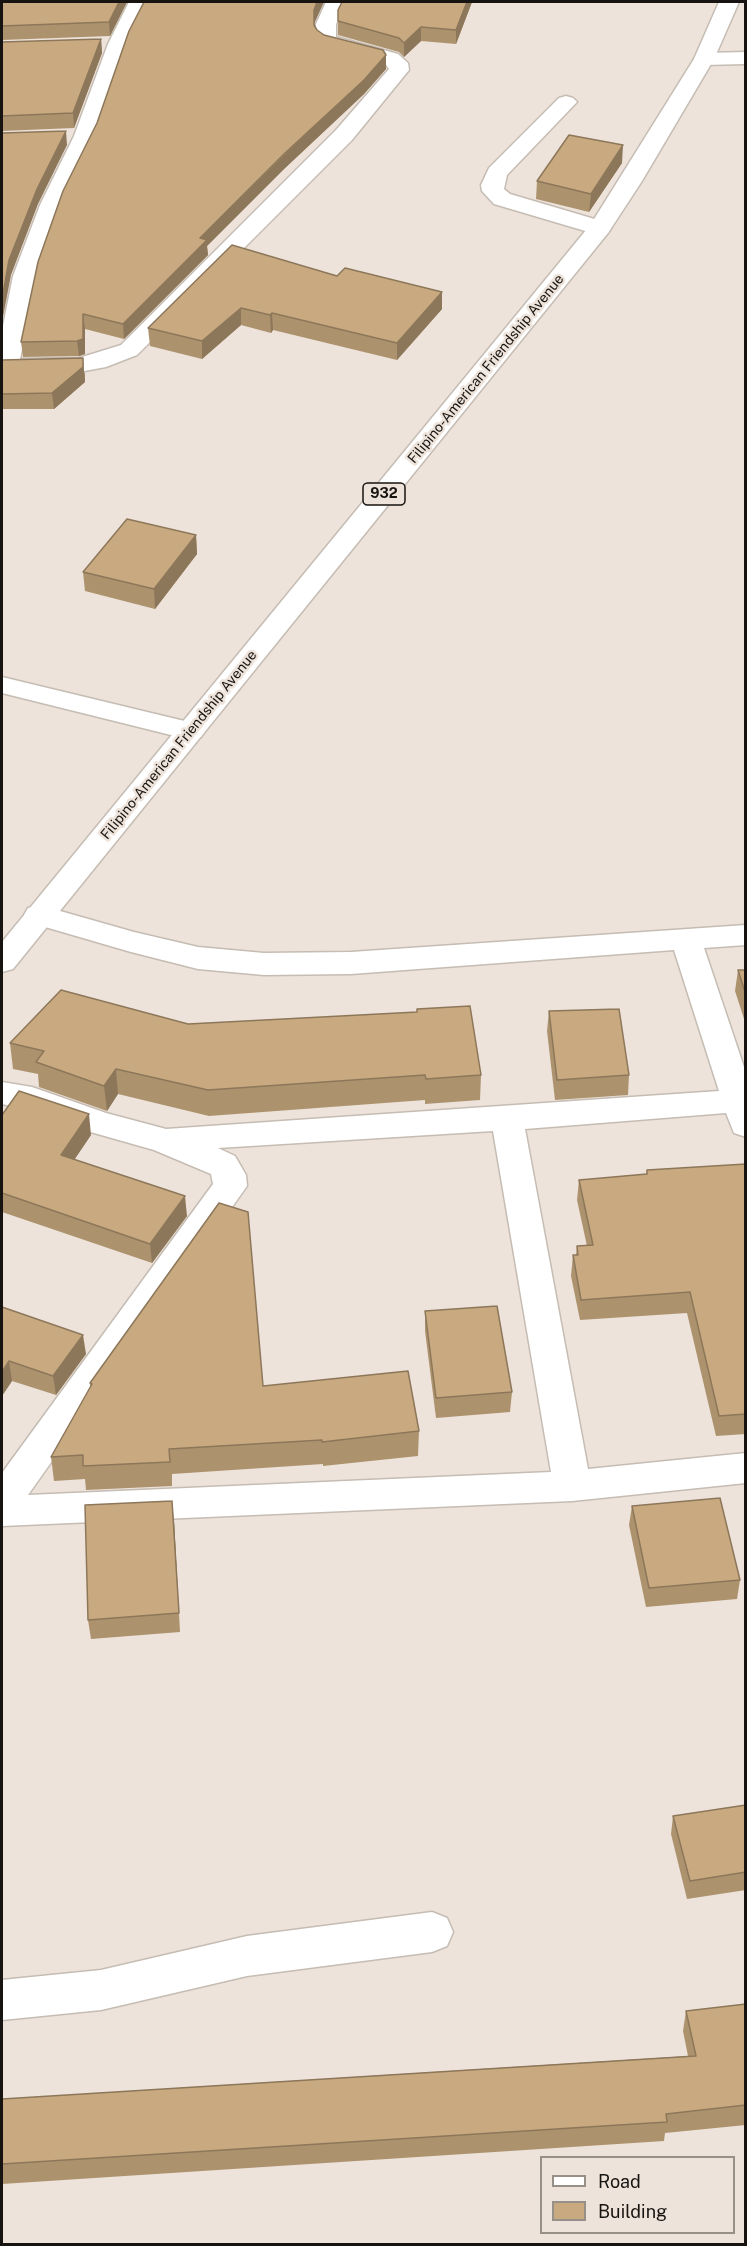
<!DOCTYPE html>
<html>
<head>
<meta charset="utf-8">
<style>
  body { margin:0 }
  #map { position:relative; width:747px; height:2246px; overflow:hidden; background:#ede3da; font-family:"Public Sans",sans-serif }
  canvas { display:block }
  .frame { position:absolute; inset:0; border:3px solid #171310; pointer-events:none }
  .legend { position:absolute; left:540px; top:2156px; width:195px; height:78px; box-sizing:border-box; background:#ede3da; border:2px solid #979089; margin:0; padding:8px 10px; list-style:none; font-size:18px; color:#171310 }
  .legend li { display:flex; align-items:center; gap:12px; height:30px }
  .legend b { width:30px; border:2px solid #979089 }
</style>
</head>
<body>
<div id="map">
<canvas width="747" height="2246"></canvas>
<div class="frame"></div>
<ul class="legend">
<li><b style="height:8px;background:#fff"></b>Road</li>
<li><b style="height:16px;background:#c9aa80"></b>Building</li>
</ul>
</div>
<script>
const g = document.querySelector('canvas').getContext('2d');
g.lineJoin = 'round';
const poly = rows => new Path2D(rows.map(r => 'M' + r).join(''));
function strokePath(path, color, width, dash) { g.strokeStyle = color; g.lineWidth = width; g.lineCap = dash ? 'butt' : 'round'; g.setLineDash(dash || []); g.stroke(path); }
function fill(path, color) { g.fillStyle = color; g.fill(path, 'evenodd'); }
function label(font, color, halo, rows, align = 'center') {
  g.font = font + ' "Public Sans",sans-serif'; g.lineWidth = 5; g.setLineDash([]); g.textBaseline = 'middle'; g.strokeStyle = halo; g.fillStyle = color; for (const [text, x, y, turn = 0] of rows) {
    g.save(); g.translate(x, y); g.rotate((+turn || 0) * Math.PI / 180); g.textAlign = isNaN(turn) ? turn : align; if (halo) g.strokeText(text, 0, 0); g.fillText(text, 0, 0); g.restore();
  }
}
const minor = poly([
  [129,2,149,2,128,44,96,136,62,205,37,276,20,359,79,358,121,345,336,130,389,69,384,62,325,47,319,43,316,39,316,24,326,2,346,2,336,24,336,37,398,54,408,63,409,70,352,140,137,355,106,367,79,372,2,373,2,331,13,276,40,205,74,136,108,44,129,2],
  [746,52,746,64,704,65,697,63,694,59,697,55,704,53,746,52],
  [566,96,573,98,577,102,507,175,504,189,510,194,608,223,611,228,608,233,600,235,592,233,494,204,482,191,481,185,489,168,559,98,566,96],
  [2,677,201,725,205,731,201,737,191,740,2,693,2,677],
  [39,905,134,932,198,947,264,953,351,952,746,925,746,945,704,948,746,1073,746,1137,734,1133,726,1113,525,1129,588,1469,746,1453,746,1483,572,1501,2,1526,2,1473,213,1184,211,1174,154,1150,87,1131,27,1110,2,1104,2,1082,32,1087,106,1113,166,1129,719,1091,674,950,351,974,264,975,198,969,131,952,28,922,24,915,28,908,39,905],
  [493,1131,551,1472,28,1495,247,1186,246,1175,235,1156,218,1148,493,1131],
  [432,1912,447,1918,453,1932,447,1946,432,1952,247,1976,101,2010,2,2020,2,1980,101,1970,247,1936,432,1912]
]);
const major = poly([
  [719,2,739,2,714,59,642,181,608,233,13,969,2,972,2,942,591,224,694,59,719,2]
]);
const wall = poly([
  [2,2,127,2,110,36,2,40],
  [342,2,472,2,456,44,421,41,404,57,399,52,338,35,338,10],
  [314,24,317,30,324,35,386,55,386,69,364,94,284,169,207,246,208,255,124,339,85,329,85,354,79,356,23,357,21,342,97,123],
  [101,39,102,53,74,128,2,131,2,42],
  [622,163,589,212,536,199,537,181],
  [232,245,442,309,397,360,273,330,271,333,241,325,202,359,150,346,148,328],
  [2,360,85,373,85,382,54,409,2,409],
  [196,535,197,554,155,609,85,591,83,572],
  [738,970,746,970,746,1025,735,991],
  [549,1011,629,1075,628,1095,555,1100,547,1031],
  [188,1024,481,1075,480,1100,425,1104,425,1100,209,1116,118,1094,107,1111,39,1087,38,1074,13,1069,10,1043],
  [2,1115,91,1135,74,1160,187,1216,152,1263,2,1212],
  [746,1164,746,1434,716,1436,687,1313,580,1320,571,1276,573,1255,576,1255,577,1246,587,1246,577,1200,579,1180,646,1174,647,1170],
  [2,1307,86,1354,56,1395,12,1381,2,1396],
  [425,1311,512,1392,510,1412,436,1418,425,1331],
  [90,1383,263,1386,419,1431,418,1456,323,1466,323,1464,172,1474,172,1486,86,1490,85,1479,54,1481,51,1457,90,1388],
  [632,1506,740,1580,737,1599,646,1607,629,1525],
  [174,1521,180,1632,91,1639,88,1620],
  [746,1805,746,1890,687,1899,671,1834,673,1816],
  [746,2004,746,2125,665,2133,664,2141,2,2184,2,2099,688,2056,683,2031,686,2011]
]);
const shadedWall = poly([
  [119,2,127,2,110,36,109,22],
  [317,2,324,2,314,24,314,10],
  [467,2,472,2,456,44,456,30],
  [421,27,421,41,404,57,404,43],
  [101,39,102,53,74,128,73,113],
  [386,55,386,69,364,94,284,169,207,246,208,255,124,339,123,324,200,238],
  [66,131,67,145,38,204,11,275,2,322,2,299,9,260,37,189],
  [623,145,622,163,589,212,591,194],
  [442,292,442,309,397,360,397,343],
  [241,308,241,325,202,359,202,341],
  [272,313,273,330,271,333,270,315],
  [83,314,85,329,85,354,79,356,77,341],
  [83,358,85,382,54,409,52,393],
  [196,535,197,554,155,609,154,589],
  [116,1069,118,1094,107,1111,104,1086],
  [89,1114,91,1135,64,1175,61,1155],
  [185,1196,187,1216,152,1263,150,1244],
  [83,1335,86,1354,56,1395,53,1376],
  [9,1361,12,1381,2,1396,2,1372],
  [172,1501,174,1521,180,1632,179,1613]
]);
const building = poly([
  [2,2,119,2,109,22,2,26,2,2],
  [144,2,317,2,314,10,314,25,317,30,324,35,383,50,386,55,364,80,284,154,200,238,207,240,123,324,83,314,83,339,77,341,21,342,38,262,63,191,97,123,129,31,144,2],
  [342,2,467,2,456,30,421,27,404,43,399,38,338,21,338,10,342,2],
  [101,39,73,113,2,116,2,42,101,39],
  [66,131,37,189,9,260,2,299,2,133,66,131],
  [569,135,623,145,591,194,537,181,569,135],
  [232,245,337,276,345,268,442,292,397,343,272,313,270,315,241,308,202,341,148,328,232,245],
  [83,358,83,367,52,393,2,394,2,360,83,358],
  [127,519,196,535,154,589,83,572,127,519],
  [738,970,746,970,746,995,738,970],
  [61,990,188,1024,417,1012,417,1009,470,1006,481,1075,426,1079,425,1075,208,1090,116,1069,104,1086,36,1062,44,1051,10,1043,61,990],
  [619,1009,629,1075,557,1080,549,1011,619,1009],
  [19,1091,89,1114,61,1155,185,1196,150,1244,2,1193,2,1115,19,1091],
  [746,1164,746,1414,719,1416,690,1292,581,1300,573,1255,578,1255,577,1246,593,1245,579,1180,647,1174,647,1170,746,1164],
  [219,1203,248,1212,263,1386,408,1371,419,1431,322,1442,322,1440,169,1449,170,1462,83,1466,83,1455,51,1457,92,1384,90,1383,219,1203],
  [497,1306,512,1392,436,1398,425,1311,497,1306],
  [2,1307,83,1335,53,1376,9,1361,2,1372,2,1307],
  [720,1498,740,1580,649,1588,632,1506,720,1498],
  [172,1501,179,1613,88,1620,85,1505,172,1501],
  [746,1805,746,1872,690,1881,673,1816,746,1805],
  [746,2004,746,2105,666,2114,667,2122,2,2164,2,2099,696,2056,686,2011,746,2004]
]);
const farStreetnames = [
  ["Filipino-American Friendship Avenue",486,369,-51],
  ["Filipino-American Friendship Avenue",179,745,-51]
];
const shields = [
  [384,494,42]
];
const shieldNames = [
  ["932",384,494]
];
strokePath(minor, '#c5bcb3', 3);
strokePath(major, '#c5bcb3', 3);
fill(minor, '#fff');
fill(major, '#fff');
fill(wall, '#ad926e');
fill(shadedWall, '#8d775a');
fill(building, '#c9aa80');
strokePath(building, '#8d775a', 1.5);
label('14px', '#171310', '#ede3da', farStreetnames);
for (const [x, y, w] of shields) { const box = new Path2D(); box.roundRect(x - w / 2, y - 11, w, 22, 4.5); g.fillStyle = '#ede3da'; g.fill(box); strokePath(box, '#171310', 1.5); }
label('bold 14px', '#171310', null, shieldNames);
</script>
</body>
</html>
